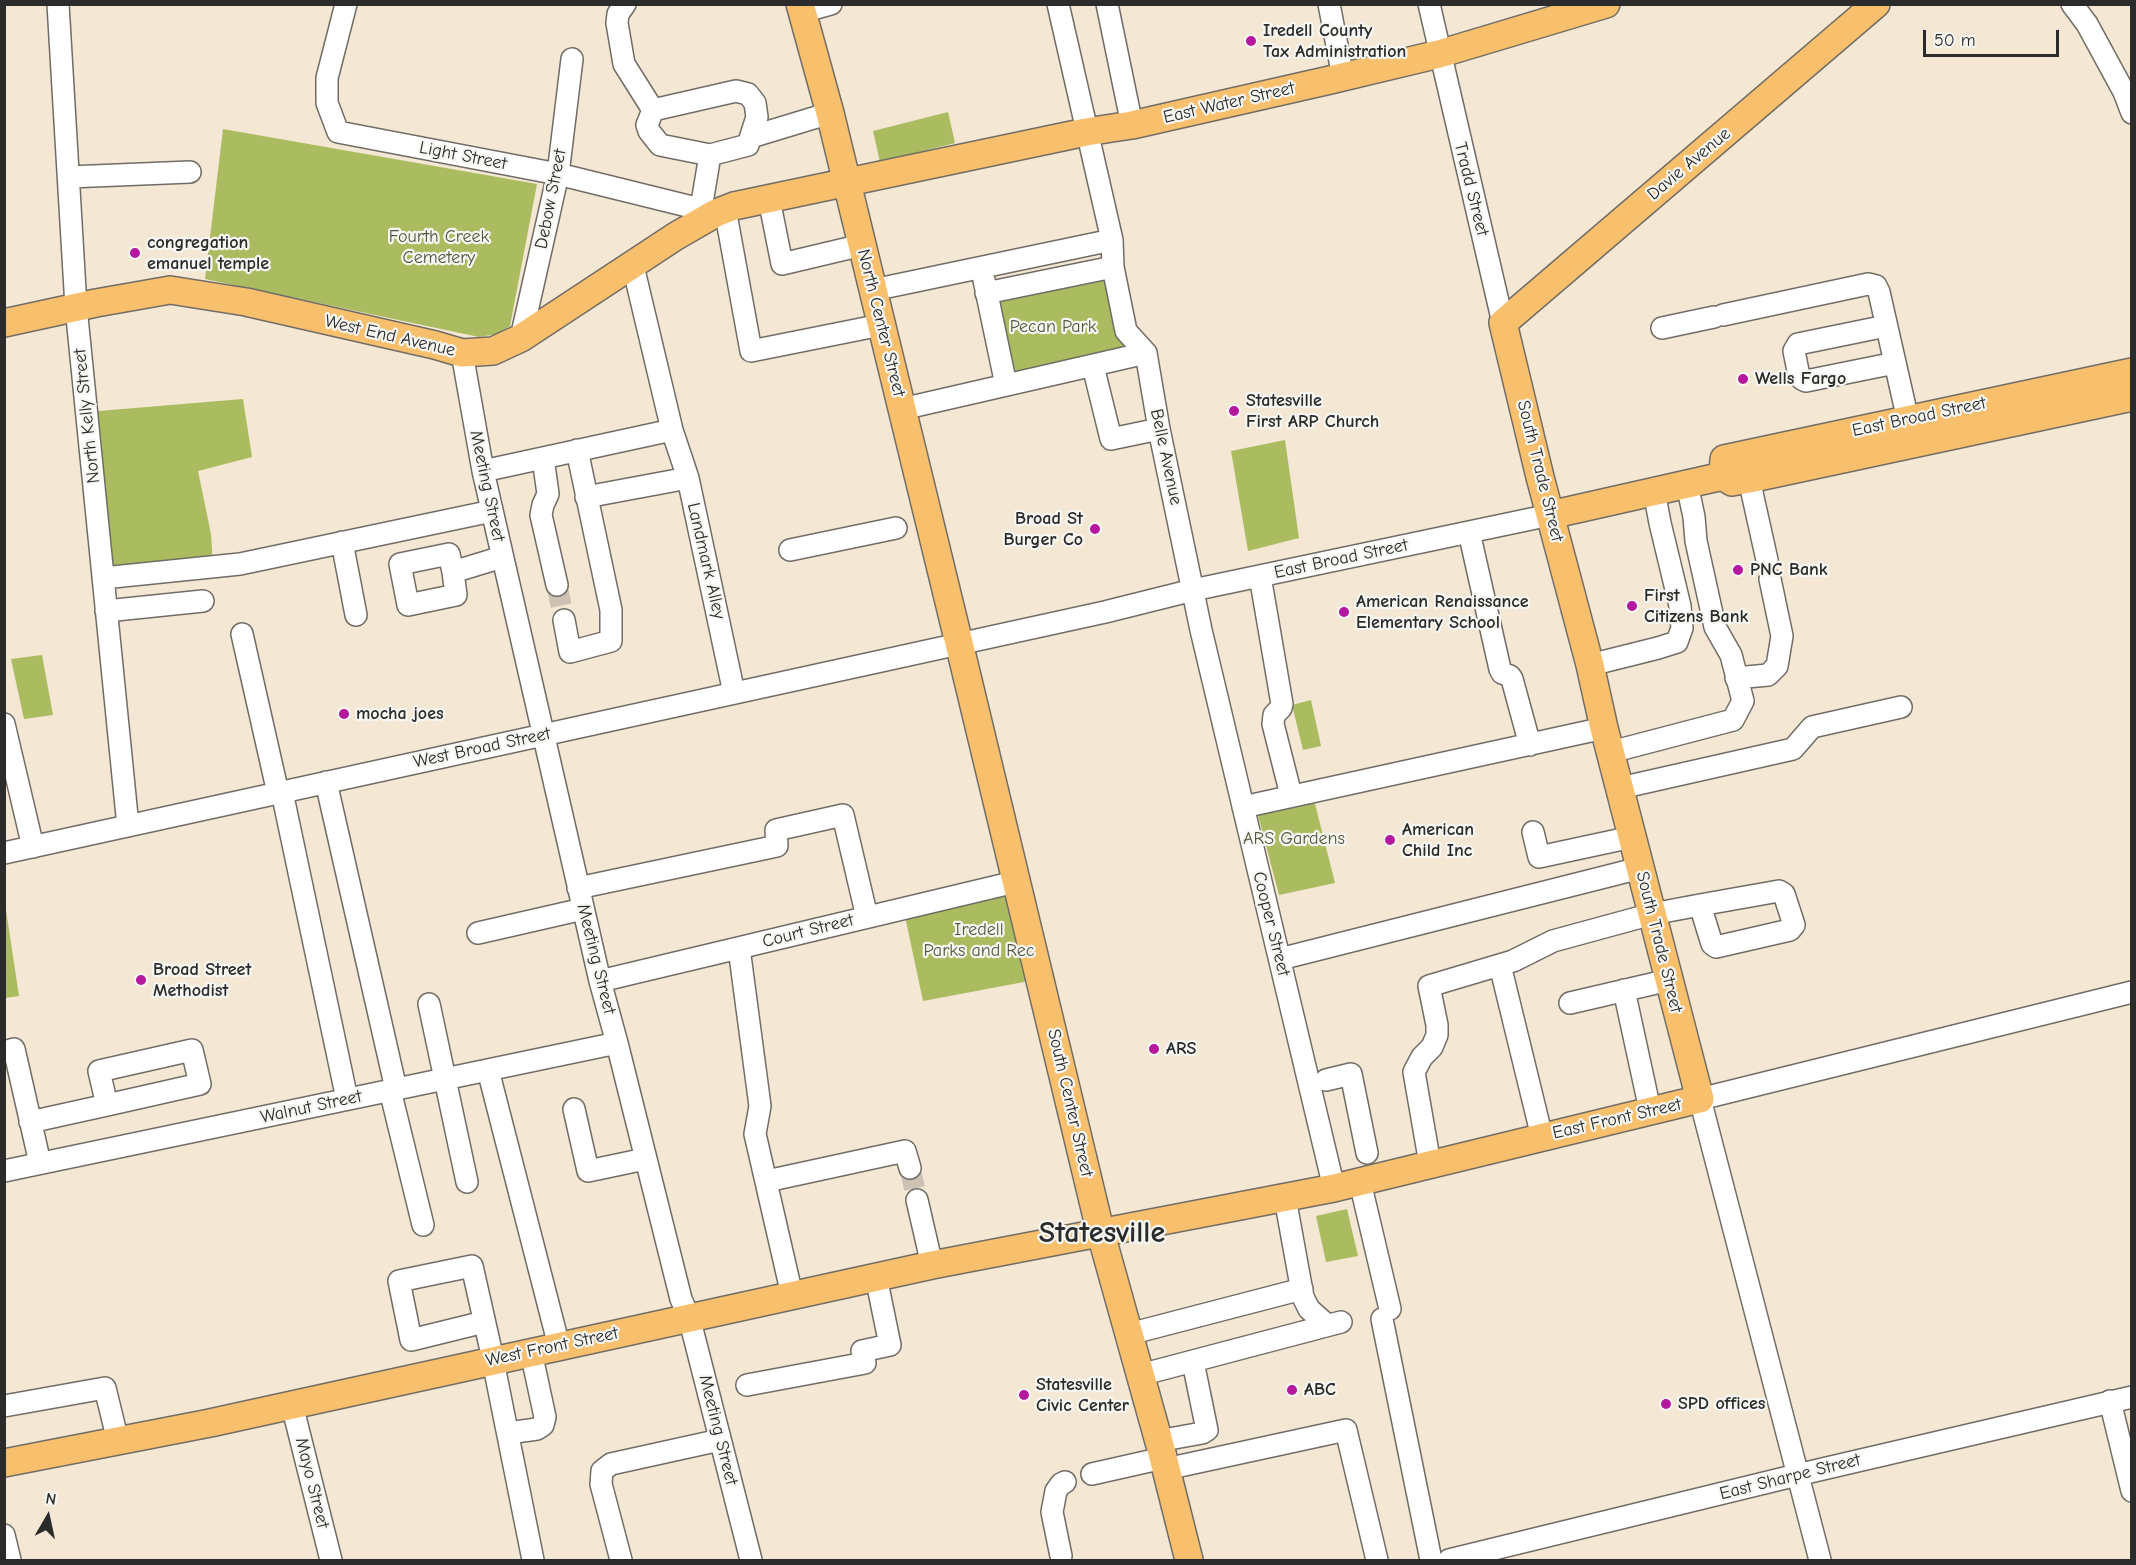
<!DOCTYPE html>
<html>
<head>
<meta charset="utf-8">
<style>
  body { margin:0 }
  #map { position:relative; width:2136px; height:1565px; overflow:hidden; background:#f4e7d4; font-family:"Comic Neue",sans-serif }
  canvas { display:block }
  .frame { position:absolute; inset:0; border:6px solid #2b2b2b; pointer-events:none }
  .north { position:absolute; left:18px; top:1487px; width:60px; height:60px; -webkit-text-stroke:4px #f6f6f2; paint-order:stroke; rotate:9deg; font-size:16px; font-weight:700; line-height:24px; text-align:center; color:#2b2b2b }
  .north::after { content:''; display:block; margin:auto; width:21px; height:27px; background:#2b2b2b; clip-path:polygon(50% 0,100% 100%,50% 72%,0 100%) }
  .scale { position:absolute; left:1923px; top:30px; width:136px; height:27px; box-sizing:border-box; border:3px solid #2b2b2b; border-top:0; padding-left:8px; font-size:18px; line-height:21px; white-space:nowrap; color:#2b2b2b; -webkit-text-stroke:4px #f6f6f2; paint-order:stroke }
</style>
</head>
<body>
<div id="map">
<canvas width="2136" height="1565"></canvas>
<div class="frame"></div>
<div class="north">N</div>
<div class="scale">50 m</div>
</div>
<script>
const g = document.querySelector('canvas').getContext('2d');
g.lineJoin = 'round';
function fill(path, color) { g.fillStyle = color; g.fill(path, 'evenodd'); }
const poly = rows => new Path2D(rows.map(r => 'M' + r).join(''));
function strokePath(path, color, width, dash) { g.strokeStyle = color; g.lineWidth = width; g.lineCap = dash ? 'butt' : 'round'; g.setLineDash(dash || []); g.stroke(path); }
function label(font, color, halo, rows, align = 'center') {
  g.font = font + ' "Comic Neue",sans-serif'; g.lineWidth = 4.5; g.setLineDash([]); g.textBaseline = 'middle'; g.strokeStyle = halo; g.fillStyle = color; for (const [text, x, y, turn = 0] of rows) {
    g.save(); g.translate(x, y); g.rotate((+turn || 0) * Math.PI / 180); g.textAlign = isNaN(turn) ? turn : align; if (halo) g.strokeText(text, 0, 0); g.fillText(text, 0, 0); g.restore();
  }
}
const green = poly([
  [948,112,955,143,880,162,873,131],
  [223,129,537,184,510,326,497,334,479,337,205,279],
  [1113,267,1146,353,1006,385,986,293],
  [243,399,252,457,198,471,211,534,213,566,103,578,87,412],
  [1285,440,1299,538,1248,551,1231,451],
  [42,655,53,715,24,719,11,659],
  [1311,700,1321,746,1303,750,1292,705],
  [1312,792,1335,883,1279,895,1255,804],
  [1015,882,1040,979,923,1001,903,907],
  [5,903,19,996,5,998,4,998],
  [1347,1209,1358,1256,1326,1262,1316,1216]
]);
const minorTunnel = poly([
  [557,585,564,620],
  [910,1168,917,1200]
]);
const minor = poly([
  [58,4,76,307,128,826],
  [346,4,327,78,327,103,338,132,558,174,716,213],
  [625,4,618,14,617,23,624,64,653,110,736,91,748,94,755,103,757,117,748,145,710,155,701,209],
  [1107,4,1132,125],
  [1329,4,1343,77],
  [1429,4,1503,323],
  [2072,4,2087,24,2124,92,2132,113],
  [802,12,831,4],
  [653,110,647,125,649,131,660,145,710,155],
  [751,137,830,113],
  [69,177,190,172],
  [769,199,782,264,862,245],
  [725,209,751,351,881,325],
  [1112,240,1113,267,1126,331,1146,353,1159,429,1201,630,1334,1188],
  [633,266,672,430,688,478,734,693],
  [984,280,1006,385],
  [873,290,1112,240,1058,4],
  [986,293,1113,267],
  [1723,315,1868,284,1876,286,1879,292,1908,420],
  [1886,326,1798,344,1794,351,1799,376,1802,379,1806,381,1895,363],
  [1662,328,1714,317],
  [521,338,558,174,572,59],
  [462,353,483,471,600,981,617,1043,681,1299,689,1317,751,1560],
  [1093,366,1111,439,1159,429],
  [902,409,1146,353],
  [543,458,548,494,543,505,541,515,557,585],
  [483,471,672,430],
  [1749,479,1767,560],
  [586,497,688,478],
  [1469,532,1500,669,1502,673,1510,676,1512,679,1530,745],
  [342,542,356,615],
  [790,550,896,528],
  [453,572,456,595,408,605,400,564,449,554,453,572,502,557],
  [1260,576,1282,704,1281,708,1274,715,1273,724,1291,795],
  [103,578,240,564,492,511],
  [106,611,203,601],
  [564,620,570,652,611,641,611,610,577,450],
  [242,634,278,793],
  [1590,665,1658,648,1677,642,1682,628,1680,606,1660,523,1654,491],
  [1736,678,1768,675,1777,666,1782,636,1770,579],
  [4,724,33,847],
  [1611,752,1733,720,1743,701,1731,655,1715,627,1696,541,1694,517,1687,484],
  [326,782,396,1089],
  [1620,788,1793,749,1812,727,1901,707],
  [282,792,347,1099],
  [1243,807,1604,728],
  [1533,832,1539,857,1632,837],
  [4,853,1105,612,1193,590,1550,515],
  [578,888,777,846,776,830,843,815,867,917],
  [478,933,583,909],
  [739,948,760,1106,755,1134,792,1295],
  [1280,959,1640,868],
  [1500,965,1542,1137],
  [600,981,1015,882],
  [1624,990,1650,1110],
  [1570,1003,1669,980],
  [429,1004,467,1182],
  [4,1052,14,1049,40,1163],
  [488,1070,559,1346],
  [1326,1080,1351,1074,1367,1153],
  [390,1090,423,1225],
  [574,1109,588,1171,645,1159],
  [30,1122,107,1105,200,1084,192,1050,99,1071,107,1105],
  [1430,1164,1414,1072,1422,1057,1432,1047,1437,1035,1437,1025,1429,986,1513,961,1553,941,1652,914,1700,905,1779,891,1784,894,1794,925,1790,930,1716,947,1712,944,1700,905],
  [4,1171,617,1043],
  [776,1179,905,1151,910,1168],
  [1360,1182,1390,1309],
  [1285,1198,1303,1297,1309,1309,1327,1325],
  [917,1200,932,1265],
  [1382,1319,1431,1560],
  [484,1322,411,1340,399,1281,472,1266,490,1346,533,1560],
  [1129,1334,1302,1289],
  [1140,1375,1341,1322],
  [747,1385,865,1363,862,1351,890,1345,876,1277],
  [2110,1401,2132,1491],
  [292,1405,331,1560],
  [4,1406,105,1388,118,1441],
  [508,1433,537,1429,543,1425,545,1417,531,1352],
  [1158,1441,1202,1433,1207,1430,1193,1362],
  [1166,1469,1346,1430,1377,1560],
  [1092,1474,1163,1458],
  [4,1535,10,1560],
  [1061,1556,1052,1512,1056,1491,1061,1484,1065,1482],
  [621,1560,601,1484,602,1471,611,1464,720,1440],
  [1449,1560,1797,1475,2132,1397],
  [1820,1560,1700,1099,2132,992]
]);
const major = poly([
  [800,4,830,113,959,643,1101,1234,1161,1449,1189,1560],
  [4,323,96,303,170,290,246,302,435,345,462,353,493,351,521,338,676,236,716,213,734,206,1086,132,1132,125,1330,80,1439,54,1606,4],
  [1723,476,1724,459,2132,372],
  [1550,515,1723,476,1732,482,1749,479,2132,397],
  [4,1463,210,1423,932,1265,1334,1188,1700,1099,1604,728,1590,665,1540,477,1503,323,1876,4]
]);
const markers = [
  [1251,41,6,"#b5179e"],
  [135,253,6,"#b5179e"],
  [1743,379,6,"#b5179e"],
  [1234,411,6,"#b5179e"],
  [1095,529,6,"#b5179e"],
  [1738,570,6,"#b5179e"],
  [1632,606,6,"#b5179e"],
  [1344,612,6,"#b5179e"],
  [344,714,6,"#b5179e"],
  [1390,840,6,"#b5179e"],
  [141,980,6,"#b5179e"],
  [1154,1049,6,"#b5179e"],
  [1292,1390,6,"#b5179e"],
  [1024,1395,6,"#b5179e"],
  [1666,1404,6,"#b5179e"]
];
const poiNames = [
  ["Iredell County",1263,31],
  ["Tax Administration",1263,52],
  ["congregation",147,243],
  ["emanuel temple",147,264],
  ["Wells Fargo",1755,379],
  ["Statesville",1246,401],
  ["First ARP Church",1246,422],
  ["Broad St",1083,519,"right"],
  ["Burger Co",1083,540,"right"],
  ["PNC Bank",1750,570],
  ["First",1644,596],
  ["Citizens Bank",1644,617],
  ["American Renaissance",1356,602],
  ["Elementary School",1356,623],
  ["mocha joes",356,714],
  ["American",1402,830],
  ["Child Inc",1402,851],
  ["Broad Street",153,970],
  ["Methodist",153,991],
  ["ARS",1166,1049],
  ["Statesville",1036,1385],
  ["Civic Center",1036,1406],
  ["ABC",1304,1390],
  ["SPD offices",1678,1404]
];
const streetNames = [
  ["East Water Street",1229,103,-13],
  ["Light Street",463,156,11],
  ["Davie Avenue",1689,164,-40],
  ["Tradd Street",1471,189,76],
  ["Debow Street",551,199,-79],
  ["North Center Street",881,323,76],
  ["West End Avenue",390,336,13],
  ["North Kelly Street",87,416,-96],
  ["East Broad Street",1919,417,-12],
  ["Belle Avenue",1166,457,78],
  ["South Trade Street",1540,471,76],
  ["Meeting Street",487,486,78],
  ["East Broad Street",1341,559,-12],
  ["Landmark Alley",706,561,77],
  ["West Broad Street",482,748,-12],
  ["Cooper Street",1271,924,76],
  ["Court Street",808,931,-14],
  ["South Trade Street",1659,942,76],
  ["Meeting Street",596,959,76],
  ["South Center Street",1070,1103,77],
  ["Walnut Street",311,1107,-12],
  ["East Front Street",1617,1119,-13],
  ["West Front Street",552,1347,-12],
  ["Meeting Street",718,1430,76],
  ["East Sharpe Street",1790,1477,-14],
  ["Mayo Street",312,1483,76]
];
const parkNames = [
  ["Fourth Creek",439,237],
  ["Cemetery",439,258],
  ["Pecan Park",1053,327],
  ["ARS Gardens",1294,839],
  ["Iredell",979,930],
  ["Parks and Rec",979,951]
];
const townNames = [
  ["Statesville",1102,1234]
];
fill(green, '#aabc5f');
strokePath(minorTunnel, '#ccc1b2', 21, [21, 10]);
strokePath(minor, '#716d66', 24);
strokePath(major, '#716d66', 30);
strokePath(minor, '#fff', 21);
strokePath(major, '#f8bf6c', 27);
for (const [x, y, r, color] of markers) { const dot = new Path2D(); dot.arc(x, y, r, 0, 2 * Math.PI); g.fillStyle = color; g.fill(dot); strokePath(dot, '#f6f6f2', 2); }
label('bold 18px', '#2b2b2b', '#f6f6f2', poiNames, 'left');
label('18px', '#2b2b2b', '#f6f6f2', streetNames);
label('18px', '#51563b', '#f6f6f2', parkNames);
label('bold 30px', '#2b2b2b', '#f6f6f2', townNames);
</script>
</body>
</html>
